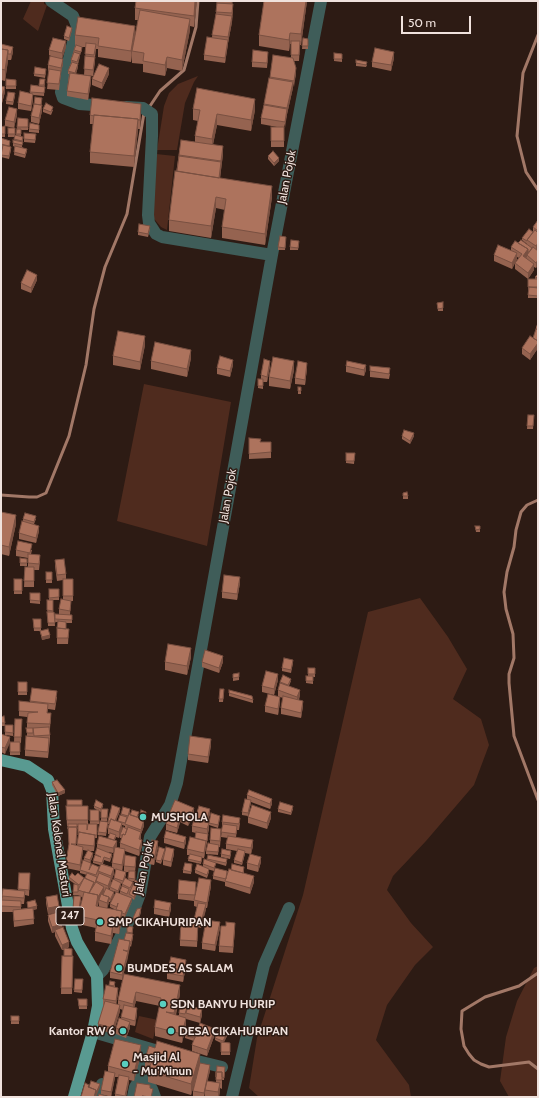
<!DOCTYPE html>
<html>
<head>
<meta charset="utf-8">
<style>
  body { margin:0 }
  #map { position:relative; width:539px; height:1098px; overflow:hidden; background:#2d1b14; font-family:Cabin,sans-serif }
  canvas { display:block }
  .frame { position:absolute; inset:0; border:2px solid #f0e2dd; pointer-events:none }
  .scale { position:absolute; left:401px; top:16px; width:70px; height:18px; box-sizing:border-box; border:2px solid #f0e2dd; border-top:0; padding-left:5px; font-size:12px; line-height:14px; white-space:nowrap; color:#f0e2dd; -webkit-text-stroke:3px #2d1b14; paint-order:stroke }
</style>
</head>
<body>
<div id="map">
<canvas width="539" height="1098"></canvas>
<div class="frame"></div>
<div class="scale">50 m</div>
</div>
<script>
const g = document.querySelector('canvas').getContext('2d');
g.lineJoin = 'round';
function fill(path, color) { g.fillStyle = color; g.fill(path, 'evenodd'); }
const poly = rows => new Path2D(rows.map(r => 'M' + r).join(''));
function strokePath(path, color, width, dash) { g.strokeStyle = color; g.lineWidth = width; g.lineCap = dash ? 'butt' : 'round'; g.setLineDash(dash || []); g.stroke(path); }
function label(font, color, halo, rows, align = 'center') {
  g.font = font + ' Cabin,sans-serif'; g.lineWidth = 3; g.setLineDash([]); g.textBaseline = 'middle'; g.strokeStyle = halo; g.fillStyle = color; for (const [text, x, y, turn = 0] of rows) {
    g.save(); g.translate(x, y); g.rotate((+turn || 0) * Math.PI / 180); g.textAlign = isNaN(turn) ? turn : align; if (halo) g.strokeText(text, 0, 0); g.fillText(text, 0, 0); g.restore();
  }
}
const green = poly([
  [31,1,44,1,44,4,47,5,38,31,23,19],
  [198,76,194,82,185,103,177,150,157,150,164,106,169,93,178,84],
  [156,154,175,156,167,230,161,227,150,214],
  [144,384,231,402,207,546,117,521],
  [420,598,448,637,467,669,453,699,481,719,489,745,474,785,426,841,393,876,387,890,411,923,433,947,415,965,387,1005,376,1040,409,1085,411,1097,259,1097,249,1088,257,1038,303,895,368,612],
  [538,966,538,1097,509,1097,500,1081,506,1037,517,1001,534,968],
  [139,1016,158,1020,153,1039,135,1032]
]);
const stream = poly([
  [538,35,523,73,517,136,526,172,538,190],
  [148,109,160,91,184,70,196,27,198,1],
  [1,495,29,497,37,497,46,493,69,436,86,365,94,309,105,267,127,214,144,113],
  [538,500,527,505,521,512,516,530,514,547,507,572,504,592,506,609,513,634,514,658,509,674,509,683,514,736,538,800],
  [538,973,519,986,485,997,462,1011,461,1029,464,1046,469,1054,474,1060,481,1064,489,1067,529,1062,538,1069]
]);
const minor = poly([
  [51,1,73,16,77,26,61,92,63,98,79,104,107,106],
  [126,107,143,108,152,114,152,136,148,215,149,223,156,234,162,237,272,255],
  [97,976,103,970,133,913,140,894,150,837,170,805,177,783,272,255,321,1],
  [93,1032,165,1053],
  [141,1047,146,1056,141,1077,152,1089,155,1097],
  [185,1058,222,1067],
  [98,1097,102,1084],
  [133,1097,135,1087,141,1077],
  [232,1097,264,965,289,908]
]);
const major = poly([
  [1,760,27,766,48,780,52,790,54,829,72,928,77,942,97,976,98,1006,93,1032,74,1097]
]);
const wall = poly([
  [197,1,194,27,190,26,190,30,182,71,167,68,165,76,143,72,143,64,132,63,132,55,131,62,98,57,98,49,96,49,93,76,84,75,86,47,82,47,82,50,80,55,78,64,78,67,76,74,91,82,88,100,67,96,67,91,69,74,68,74,68,71,71,63,71,60,75,46,75,35,135,36,138,20,135,20,135,8],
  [232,1,233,10,232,22,228,43,225,63,204,60,204,55,212,37,216,14,217,3],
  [264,1,307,1,301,45,300,45,299,61,294,61,296,74,284,128,284,147,271,147,271,127,277,127,261,124,261,118,270,78,273,55,291,58,291,44,290,44,289,51,259,46,259,35],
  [72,30,69,41,64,39,64,36],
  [303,38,308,39,308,49,302,49],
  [1,44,13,52,11,60,8,60,5,81,1,80],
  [66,47,62,59,63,64,61,72,59,90,47,89,49,71,48,71,48,65,51,56,49,55,49,50],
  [334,53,342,54,342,62,334,61],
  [268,57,267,68,252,67,252,62],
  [394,58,391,71,372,67,372,62],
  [356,63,367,65,366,67,356,66],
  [46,72,45,78,34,76,34,74],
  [109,74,102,89,92,85,92,79],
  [6,79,16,80,16,89,6,89],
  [40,79,45,79,44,96,33,95,33,100,31,111,18,109,18,103,30,93,31,85,39,86],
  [1,86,5,92,2,103,1,103],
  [15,96,13,105,6,104,6,101],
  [42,101,41,105,42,111,39,124,31,122,31,116],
  [43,109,53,110,51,115,43,112],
  [193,109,255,110,251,131,217,125,213,144,223,154,220,178,272,197,265,245,222,238,222,227,225,210,216,208,211,238,169,231,169,220,181,140,195,142,195,136,198,121,193,120],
  [141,112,140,129,138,129,134,167,90,163,90,152,93,124,90,124,90,115],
  [17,115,14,128,5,126,5,120],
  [18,118,28,119,28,130,21,130,21,136,23,139,22,147,27,151,25,158,14,155,15,147,13,146,13,143,16,135],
  [5,126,5,137,1,137,1,127],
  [39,127,39,133,29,132,29,129],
  [8,128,15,128,15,137,8,137],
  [36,137,35,143,24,142,24,139],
  [1,138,10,143,9,147,11,150,9,159,1,157,3,147,1,147],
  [268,156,279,161,274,166,268,159],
  [538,220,538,249,537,250,536,268,534,267,534,270,528,279,515,269,515,263,519,258,517,257,517,259,512,269,494,261,494,255,511,250,511,247,518,243,527,245,527,244,522,240,522,238,533,232,533,227],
  [150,229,148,237,138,235,138,232],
  [286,240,285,250,278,250,278,247],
  [299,244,298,250,290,250,290,247],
  [538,274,538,298,528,298,528,279,535,279,535,277],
  [37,280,31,293,21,289,21,283],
  [443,302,443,311,438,311,437,303],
  [538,322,538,348,530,360,522,354,522,348,533,338,536,330,536,327],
  [145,345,140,370,113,365,113,356],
  [191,358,187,377,151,369,151,361],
  [233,365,230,377,217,374,217,368],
  [270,366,267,382,263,382,263,389,258,388,258,379,261,379,261,375],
  [346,366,366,370,364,376,346,372],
  [307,368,305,385,295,384,295,378],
  [294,370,290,389,269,386,269,377],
  [370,371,390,374,389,379,370,377],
  [298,387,301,387,301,394,298,394],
  [528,415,534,415,533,429,527,429],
  [402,436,414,436,410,444,402,439],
  [249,438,260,442,271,442,271,458,249,459],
  [355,453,354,464,346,463,346,461],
  [403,493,408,496,408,499,403,499],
  [1,512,16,524,9,556,1,554],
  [23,519,36,519,34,524,39,531,36,543,19,539,19,533,23,521],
  [475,526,480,529,480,532,476,532],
  [16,550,32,550,31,554,40,561,39,570,34,570,34,587,24,587,25,567,28,567,28,558,16,556],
  [20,558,27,559,27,566,20,566],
  [55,560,66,574,66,579,73,579,73,601,71,601,70,615,72,615,72,623,66,623,66,629,69,629,68,644,57,644,57,628,58,622,55,622,55,619,59,615,59,609,63,600,63,580,57,581,55,566],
  [46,572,52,572,52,583,46,583],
  [14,579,22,579,22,594,14,594],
  [240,583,237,600,222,598,222,592],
  [49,589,59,589,59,600,49,600,53,600,53,612,54,612,55,626,48,626,47,600,49,600],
  [30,593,40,593,40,604,30,603],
  [33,619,41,619,41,630,50,638,42,640,40,631,34,631],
  [191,657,187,675,165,670,165,662],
  [202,662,223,662,219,673,202,667],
  [293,663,291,673,282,671,282,668],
  [308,668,315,668,315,677,313,677,313,684,306,683,306,676,308,676],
  [233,674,239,677,239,680,233,681],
  [278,680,274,695,262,692,262,686],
  [291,681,289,686,300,695,299,700,303,706,301,718,281,714,281,708,283,698,280,697,280,702,278,715,265,712,265,706,278,696,278,690,280,685,280,682],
  [18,682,27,682,27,695,18,695],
  [32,688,57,697,55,710,48,709,47,713,51,713,50,729,50,740,48,758,25,756,25,750,33,737,33,729,33,736,27,736,27,717,19,716,19,711,30,702],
  [229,690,253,700,253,703,229,696],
  [224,692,223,702,219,702,219,699],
  [4,716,5,726,1,726,1,717],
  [15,719,22,719,21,743,20,743,20,755,10,755,10,742,14,742],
  [5,725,13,725,13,736,5,735],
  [1,734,10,737,5,754,1,752],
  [211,745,208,763,188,760,188,754],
  [52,782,65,793,58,796,52,785],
  [247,795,272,804,270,809,251,802,248,816,242,815,242,812,247,799],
  [67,800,82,800,82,806,88,806,88,826,97,824,97,838,95,838,94,851,89,851,93,856,90,863,91,866,99,869,100,865,93,863,93,861,97,849,97,844,108,839,110,834,108,834,108,828,109,824,108,824,106,836,98,835,98,832,108,822,108,821,120,811,116,821,118,822,121,815,121,814,130,812,129,815,139,815,138,818,140,818,140,816,146,815,144,820,144,826,141,834,141,840,142,846,139,856,125,851,125,855,136,862,135,873,135,880,140,886,134,900,132,898,132,901,125,917,122,916,122,920,119,934,113,933,111,944,95,941,95,932,96,928,78,924,78,916,79,912,73,911,73,909,80,896,78,895,78,891,78,895,73,895,74,884,75,884,69,880,69,877,75,876,85,878,87,875,80,873,80,871,66,868,66,862,69,844,68,826,67,826,66,806,67,806],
  [122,825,125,826,125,825,125,828,120,835,120,838,122,838,120,843,120,848,116,847,117,846,115,840,116,837,119,838,122,829],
  [77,826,78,826,78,836,77,845,76,845],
  [83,850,88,851,84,858,84,861,80,869],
  [115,850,112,863,112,867,103,864,104,860,110,862,112,856,108,852,113,853],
  [125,856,124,866,124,872,119,870,122,871],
  [114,869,116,870,114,878,114,880,111,883,111,881,114,874],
  [125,872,129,872,128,880,125,878,126,875],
  [131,881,134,881,133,885],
  [121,883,122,884,122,886,120,891,120,893,118,893,121,886],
  [110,887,110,890,116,892,110,904,110,907,116,910,107,908,109,902,110,902,114,895,109,890],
  [81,897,83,897,79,912,81,899],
  [99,901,99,906,102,907,98,906],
  [94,806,103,806,102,809,108,809,107,821,101,821,101,812,99,811,99,824,90,824,90,810,97,810,94,808],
  [278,809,293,809,291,815,278,812],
  [170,812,194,814,188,826,180,822,177,833,166,830,166,824,170,814],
  [210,814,207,823,209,829,208,834,208,837,204,858,202,858,201,864,188,861,189,855,187,855,187,849,195,838,196,833,192,832,192,826,195,819],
  [248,817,271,818,267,829,248,823],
  [220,818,218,828,209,825,209,823],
  [222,822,240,823,239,830,237,830,236,837,253,846,251,854,261,862,258,872,247,869,247,863,250,854,245,853,242,865,234,863,234,860,237,851,226,849,226,844,228,838,221,837,222,827],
  [221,834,220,847,219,847,218,855,206,854,206,851,210,844,210,840],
  [164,838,186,842,184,849,164,843],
  [158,847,154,865,149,864,149,858],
  [165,851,174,854,171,867,163,865,163,860,164,855,161,864,156,862,156,860],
  [221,854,231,854,230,859,221,857],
  [207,859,227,862,226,866,216,863,214,871,207,869,209,872,207,878,195,873,195,870,203,867,203,864,207,860],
  [192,867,191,874,183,873,183,870],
  [231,870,244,870,244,873,254,882,250,894,225,886,225,882,213,879,213,876],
  [19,873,30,873,29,896,25,895,24,904,21,904,21,909,28,908,27,902,37,909,33,910,34,924,14,927,13,912,1,912,1,900,2,900,3,889,18,890],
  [211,886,207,908,206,908,201,928,198,927,197,947,180,946,180,940,194,923,194,920,197,907,194,906,194,901,178,899,178,894,196,887,195,896],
  [46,897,59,912,48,914,46,903],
  [154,908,171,909,169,917,154,914],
  [141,911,138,924,133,921,133,918],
  [48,915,62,927,69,947,66,949,72,956,73,956,72,994,61,994,62,956,64,956,64,950,62,950,55,936,55,932,52,933,48,921],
  [127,926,133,930,132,934,133,937,131,947,130,946,122,980,110,978,110,972,124,940,127,933],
  [220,928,215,951,202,949,202,943],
  [235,929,233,953,219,952,219,946],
  [186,966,183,982,167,979,167,973],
  [124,974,180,994,176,1015,179,1015,179,1013,187,1010,202,1015,200,1023,186,1019,186,1026,182,1043,155,1036,155,1027,160,1006,136,1001,134,1008,137,1014,135,1026,130,1025,130,1028,126,1038,116,1034,116,1028,121,1019,123,1010,120,1009,120,1011,113,1034,98,1029,98,1024,104,1005,103,1005,103,999,109,986,115,985,115,987,118,993,116,1004,118,1005,118,1000],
  [75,979,83,979,82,993,74,992],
  [78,999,87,999,87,1009,79,1009],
  [11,1016,19,1016,19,1024,11,1024],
  [197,1031,215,1034,207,1056,192,1051,192,1045,194,1041,185,1038,185,1036],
  [228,1034,224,1042,230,1043,230,1055,221,1055,221,1043,215,1040,215,1038],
  [141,1054,134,1081,129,1080,126,1097,115,1097,115,1094,118,1077,115,1077,111,1097,101,1094,101,1090,108,1071,108,1066],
  [145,1059,200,1063,210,1071,207,1081,216,1083,216,1077,225,1067,224,1080,222,1080,222,1089,220,1088,219,1097,205,1097,205,1090,204,1097,193,1097,193,1091,195,1082,191,1095,148,1082,148,1071,145,1070]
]);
const shadedWall = poly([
  [195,1,197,1,194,27,194,16],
  [306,1,307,1,301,45,301,34],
  [233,4,232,22,228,43,228,37,232,18],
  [190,19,190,30,182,71,182,60],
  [135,26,135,37,132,51,131,62,131,51],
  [72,28,72,30,69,41,69,38],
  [290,33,290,44,289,51,289,40],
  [228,40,228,45,225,63,225,58],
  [66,41,66,47,62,59,62,53],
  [13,47,13,52,11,60,11,54],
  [8,50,8,61,5,81,5,70],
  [394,52,394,58,391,71,391,65],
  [80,54,80,57,78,64,78,67,75,76,75,73],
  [95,57,95,63,93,76,93,70],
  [167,57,167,68,165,76,165,65],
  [63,59,63,64,61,72,59,90,61,68],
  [109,68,109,74,102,89,102,83],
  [296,68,296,74,294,87,294,81],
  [91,76,91,82,88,100,88,94],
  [293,82,293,88,287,114,287,108],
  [5,87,5,92,2,103,2,97],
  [33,94,33,100,31,111,31,106],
  [255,99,255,110,251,131,251,120],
  [141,104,141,112,140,129,140,120],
  [42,105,42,111,39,124,39,118],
  [17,109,17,115,14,128,14,122],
  [287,109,287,115,285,128,285,122],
  [217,114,217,125,212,150,212,139],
  [138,119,138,130,134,167,134,156],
  [223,146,223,154,221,170,221,161],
  [279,158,279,161,274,166,274,163],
  [221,162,221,171,219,186,219,178],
  [272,186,272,197,265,245,265,234],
  [216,197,216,208,211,238,211,226],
  [538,243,538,249,536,252,536,246],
  [528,249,528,255,527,255,527,257,523,262,523,256],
  [517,253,517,259,512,269,512,263],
  [538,260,538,266,536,268,536,263],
  [534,264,534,270,528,279,528,273],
  [37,275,37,280,31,293,31,288],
  [145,336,145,345,140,370,140,362],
  [538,343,538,348,530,360,530,354],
  [191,350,191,358,187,377,187,369],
  [233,360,233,365,230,377,230,371],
  [270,361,270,366,267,382,267,377],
  [294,361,294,370,290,389,290,381],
  [307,363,307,368,305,385,305,380],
  [366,365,366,370,364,376,364,370],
  [414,433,414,436,410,444,410,441],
  [16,515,16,524,9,556,9,547],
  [39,526,39,531,36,543,36,538],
  [240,577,240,583,237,600,237,594],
  [50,635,50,638,42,640,42,637],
  [191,648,191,657,187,675,187,666],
  [223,656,223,662,219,673,219,668],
  [278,674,278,680,274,695,274,689],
  [300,690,300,695,297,703,297,697],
  [280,697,280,702,278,715,278,709],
  [303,701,303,706,301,718,301,713],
  [10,737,10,743,5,754,5,748],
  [211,739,211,745,208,763,208,757],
  [65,790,65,793,58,796,58,793],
  [272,799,272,804,270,809,270,804],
  [251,800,251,803,248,816,248,813],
  [120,808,120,811,114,825,114,823],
  [194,808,194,814,188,826,188,820],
  [210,809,210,814,206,827,206,822],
  [271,812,271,818,267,829,267,823],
  [180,817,180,823,177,833,177,828],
  [144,820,144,826,141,834,141,838,139,845,139,839,141,833,141,830],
  [122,823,122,829,119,838,119,832],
  [209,823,209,829,207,835,207,829],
  [95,835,95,840,94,851,94,846],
  [186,837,186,842,184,849,184,843],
  [142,840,142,846,139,856,139,850],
  [253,840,253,846,251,854,251,848],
  [117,841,117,846,113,853,113,848],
  [158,841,158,847,154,865,154,859],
  [206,841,206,846,204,858,204,853],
  [83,847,83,852,80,871,80,865],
  [125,849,125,855,122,871,122,865],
  [174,849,174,854,171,867,171,862],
  [245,851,245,854,242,865,242,863],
  [93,853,93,856,90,863,90,860],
  [261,857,261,862,258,872,258,866],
  [114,868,114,874,111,881,111,884,108,891,108,886,111,878,111,876],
  [254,876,254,882,250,894,250,888],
  [211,880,211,886,207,908,207,903],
  [94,882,94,888,88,894],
  [121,883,121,886,118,893,118,891],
  [140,883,140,886,134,900,134,897],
  [104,887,104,892,98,902,96,914,96,906,98,897],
  [114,892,114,895,110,902,110,900],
  [109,897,109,903,107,909,107,903],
  [132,898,132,901,125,917,125,914],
  [171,903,171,909,169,917,169,911],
  [206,904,206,910,201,928,201,922],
  [37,906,37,909,28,911,28,908],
  [59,906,59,912,48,914,48,908],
  [141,908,141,911,138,924,138,921],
  [122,911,122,920,119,934,119,925],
  [220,922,220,928,215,951,215,945],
  [62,924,62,930,55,930,55,932,52,933,52,927],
  [113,924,113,933,111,944,111,936],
  [130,941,130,947,128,957,128,951],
  [69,942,69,947,62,950,62,945],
  [128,952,128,958,122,980,122,975],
  [186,960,186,966,183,982,183,976],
  [180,985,180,994,174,1021,174,1013],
  [118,988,118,993,116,1007,116,1001],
  [136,992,136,1001,133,1012,133,1004],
  [120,1005,120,1011,113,1034,113,1028],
  [137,1008,137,1014,135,1026,135,1021],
  [202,1009,202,1015,200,1023,200,1017],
  [186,1018,186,1026,182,1043,182,1034],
  [130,1022,130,1028,126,1038,126,1032],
  [215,1029,215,1034,207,1056,207,1050],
  [228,1031,228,1034,223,1044,223,1041],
  [141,1045,141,1054,134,1081,134,1073],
  [200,1054,200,1065,191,1095,191,1084],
  [210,1065,210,1071,204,1097,204,1093],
  [115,1073,115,1078,111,1097,111,1092],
  [129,1077,129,1083,126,1097,125,1097],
  [220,1083,220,1092,219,1097,218,1097,218,1092],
  [100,1084,100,1087,96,1097,94,1097]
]);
const building = poly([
  [136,1,195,1,194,16,135,8,136,1],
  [217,1,232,1,232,3,217,3,217,1],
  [264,1,306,1,301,34,290,33,289,40,259,35,264,1],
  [217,3,233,4,232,13,216,12,217,3],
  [140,10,190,19,182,60,167,57,165,65,143,61,144,53,132,51,140,10],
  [216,14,232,16,228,37,212,35,216,14],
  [78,17,135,26,131,51,98,46,99,38,75,35,78,17],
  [67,26,72,28,69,38,64,36,67,26],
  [207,37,228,40,225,58,204,55,207,37],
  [53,38,66,41,62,53,49,50,53,38],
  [303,38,308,39,308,46,302,46,303,38],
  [291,41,300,41,299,55,291,55,291,41],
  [86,43,96,44,94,55,85,54,86,43],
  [1,44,13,47,11,54,8,54,8,50,1,49,1,44],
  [76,45,82,47,81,52,74,50,76,45],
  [375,48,394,52,391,65,372,62,375,48],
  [1,49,8,50,5,70,1,69,1,49],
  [253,50,268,52,267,63,252,62,253,50],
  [74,52,80,54,77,62,71,60,74,52],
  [334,53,342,54,342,59,334,59,334,53],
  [273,55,293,58,296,68,294,81,270,77,273,55],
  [50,56,63,59,61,68,48,65,50,56],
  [85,56,95,57,93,70,84,69,85,56],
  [356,60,367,62,366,65,356,63,356,60],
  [72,62,78,64,75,73,68,71,72,62],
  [99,64,109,68,102,83,92,79,99,64],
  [35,67,46,69,45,75,34,74,35,67],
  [49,69,61,71,59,84,47,83,49,69],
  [70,73,91,76,88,94,67,91,70,73],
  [269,78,293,82,287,108,264,104,269,78],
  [6,79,16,80,16,86,6,86,6,79],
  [40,79,45,79,44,85,39,85,40,79],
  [31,85,45,87,44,93,30,92,31,85],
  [1,86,5,87,2,97,1,97,1,86],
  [197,88,255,99,251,120,217,114,212,139,195,136,200,110,193,109,197,88],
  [20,91,33,94,31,106,18,103,20,91],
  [8,92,15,93,13,102,6,101,8,92],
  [35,97,42,98,41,105,34,104,35,97],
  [92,98,141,104,140,120,138,120,138,119,94,115,94,116,90,115,92,98],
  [46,103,53,107,51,112,43,109,46,103],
  [34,104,42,105,39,118,31,116,34,104],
  [264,105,287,109,285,122,261,118,264,105],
  [9,107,17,109,14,122,5,120,9,107],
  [94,115,138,119,134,156,90,152,94,115],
  [18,118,28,119,28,127,17,127,18,118],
  [30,123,39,125,39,130,29,129,30,123],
  [5,126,5,134,1,134,1,127,5,126],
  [271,127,284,127,284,141,271,141,271,127],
  [8,128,15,128,15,134,8,134,8,128],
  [17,129,21,129,21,134,16,134,17,129],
  [24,133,36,134,35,140,24,139,24,133],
  [15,135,23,137,22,141,14,139,15,135],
  [1,138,10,141,9,146,1,144,1,138],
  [13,140,23,142,22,145,13,143,13,140],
  [181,140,223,146,221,161,179,155,181,140],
  [3,145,11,147,9,156,1,155,3,145],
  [15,146,27,149,25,155,14,152,15,146],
  [273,151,279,158,274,163,268,156,273,151],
  [179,156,221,162,219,178,177,171,179,156],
  [175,171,272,186,265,234,222,227,226,199,216,197,211,226,169,220,175,171],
  [538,220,538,231,533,227,538,220],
  [139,224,150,226,148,234,138,232,139,224],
  [529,229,533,232,527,240,527,241,522,238,529,229],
  [535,230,538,233,538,243,536,246,527,240,535,230],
  [280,236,286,237,285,248,278,247,280,236],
  [291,240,299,241,298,248,290,247,291,240],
  [521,240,532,248,529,252,528,252,528,249,518,243,521,240],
  [515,241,528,249,523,256,534,264,528,273,515,263,522,254,511,247,515,241],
  [498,245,517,253,512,263,494,255,498,245],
  [533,247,538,251,538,260,536,263,527,255,533,247],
  [27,270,37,275,31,288,21,283,27,270],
  [538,274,538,278,535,277,538,274],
  [528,279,538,279,538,287,528,287,528,279],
  [529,287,538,288,538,296,528,295,529,287],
  [443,302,443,308,438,309,437,303,443,302],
  [536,329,538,330,538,341,533,338,536,329],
  [118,331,145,336,140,362,113,356,118,331],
  [530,336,538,341,538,343,530,354,522,348,530,336],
  [155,342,191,350,187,369,151,361,155,342],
  [220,356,233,360,230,371,217,368,220,356],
  [273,357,294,361,290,381,269,377,273,357],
  [264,359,270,361,267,377,261,375,264,359],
  [298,361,307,363,305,380,295,378,298,361],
  [347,361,366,365,364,370,346,366,347,361],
  [370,366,390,368,389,374,370,371,370,366],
  [258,379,263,379,263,386,258,386,258,379],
  [298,387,301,387,301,391,298,391,298,387],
  [528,415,534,415,533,426,527,426,528,415],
  [404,430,414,433,410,441,402,436,404,430],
  [249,438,261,439,260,442,271,442,271,452,249,454,249,438],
  [346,453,355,453,354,461,346,461,346,453],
  [407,492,408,496,403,496,403,493,407,492],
  [1,512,16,515,9,547,1,545,1,512],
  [25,513,36,516,34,522,23,519,25,513],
  [22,521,39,526,36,538,19,533,22,521],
  [475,526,480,526,480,529,476,530,475,526],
  [18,541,32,544,30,553,16,550,18,541],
  [28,554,40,555,39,564,28,563,28,554],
  [20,558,27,559,27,563,20,563,20,558],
  [64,559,66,574,57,575,55,560,64,559],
  [25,567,34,567,34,581,24,581,25,567],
  [46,572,52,572,52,580,46,580,46,572],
  [224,575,240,577,237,594,222,592,224,575],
  [14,579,22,579,22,591,14,591,14,579],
  [63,579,73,579,73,596,63,596,63,579],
  [49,589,59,589,59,597,49,598,49,589],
  [30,593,40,593,40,601,30,600,30,593],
  [61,599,71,601,70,611,59,609,61,599],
  [47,600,53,600,53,611,47,610,47,600],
  [47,612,54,612,55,623,48,623,47,612],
  [55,614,72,615,72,620,55,619,55,614],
  [33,619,41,619,41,628,34,628,33,619],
  [58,621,66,622,66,629,57,628,58,621],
  [57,628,69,629,68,638,57,638,57,628],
  [48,629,50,635,42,637,40,631,48,629],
  [168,644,191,648,187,666,165,662,168,644],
  [205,650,223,656,219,668,202,662,205,650],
  [284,658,293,660,291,670,282,668,284,658],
  [308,668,315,668,315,674,308,674,308,668],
  [266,671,278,674,274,689,262,686,266,671],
  [239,673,239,677,233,678,233,674,239,673],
  [283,675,291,679,288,685,280,682,283,675],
  [306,676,313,676,313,681,306,681,306,676],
  [18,682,27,682,27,692,18,692,18,682],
  [280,683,300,690,297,697,278,690,280,683],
  [32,688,57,691,55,704,30,701,32,688],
  [220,689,224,689,223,699,219,699,220,689],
  [229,690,252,696,253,700,229,693,229,690],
  [268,694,280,697,278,709,265,706,268,694],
  [283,696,303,701,301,713,281,708,283,696],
  [19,701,48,704,47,713,51,713,50,724,27,723,28,713,38,712,19,711,19,701],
  [4,716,5,723,1,723,1,717,4,716],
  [15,719,22,719,21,737,14,737,15,719],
  [5,725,13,725,13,733,5,732,5,725],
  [49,727,50,735,34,736,33,728,49,727],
  [26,728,33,728,33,733,27,733,26,728],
  [1,734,10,737,5,748,1,747,1,734],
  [26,736,49,738,48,752,25,750,26,736],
  [190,736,211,739,208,757,188,754,190,736],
  [10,742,20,742,20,752,10,752,10,742],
  [57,780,65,790,58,793,52,782,57,780],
  [249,790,272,799,270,804,247,795,249,790],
  [245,799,251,800,248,813,242,812,245,799],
  [67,800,82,800,82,805,67,805,67,800],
  [96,800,103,804,101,809,94,806,96,800],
  [175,800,194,808,188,820,170,812,175,800],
  [280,802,293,806,291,813,278,809,280,802],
  [112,805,120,808,115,821,111,819,110,821,108,821,112,805],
  [252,805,271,812,267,823,248,817,252,805],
  [66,806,88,806,88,820,67,820,66,806],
  [199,806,210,809,206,822,195,819,199,806],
  [123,807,130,809,128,816,121,814,123,807],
  [101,809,108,809,107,818,101,818,101,809],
  [90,810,99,810,99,821,90,821,90,810],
  [132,810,139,812,137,817,130,815,132,810],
  [141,810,146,812,145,817,140,816,141,810],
  [211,813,220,816,218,825,209,823,211,813],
  [129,814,144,820,141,830,125,824,129,814],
  [170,814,180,817,177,828,166,824,170,814],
  [120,815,127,817,125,823,118,821,120,815],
  [223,815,240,818,239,824,222,822,223,815],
  [111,819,122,823,119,832,108,828,111,819],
  [194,820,209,823,207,829,192,826,194,820],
  [100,821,108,822,106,833,98,832,100,821],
  [68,824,77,824,77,829,77,827,68,827,68,829,68,824],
  [78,824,87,824,87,830,88,824,97,824,97,835,95,835,79,832,78,835,78,824],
  [223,824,237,826,236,834,221,832,223,824],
  [68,827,77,827,76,844,71,844,83,847,80,865,66,862,69,844,68,827],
  [123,827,127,829,125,835,123,834,122,835,120,835,123,827],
  [128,827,141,832,139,839,142,840,139,850,120,843,123,834,125,835,128,827],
  [211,828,221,829,220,841,210,840,211,828],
  [166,831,186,837,184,843,164,838,166,831],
  [79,832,95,835,94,846,77,844,79,832],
  [196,832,208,834,207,841,195,838,196,832],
  [110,833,116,835,114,840,108,838,110,833],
  [99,836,117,841,113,848,97,844,99,836],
  [228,836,253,840,251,848,226,844,228,836],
  [190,837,206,841,204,853,187,849,190,837],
  [152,840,158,841,154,859,149,858,152,840],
  [208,843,219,845,218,852,206,851,208,843],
  [115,847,125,849,122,865,112,863,115,847],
  [159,847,165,849,161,861,156,860,159,847],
  [166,847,174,849,171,862,163,860,166,847],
  [97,848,112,854,110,859,104,857,102,863,93,861,95,855,101,857,95,854,97,848],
  [222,849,231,851,230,856,221,854,222,849],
  [238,849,245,851,242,863,234,860,238,849],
  [88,850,93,853,90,860,84,858,88,850],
  [190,854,202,857,201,862,188,859,190,854],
  [250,854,261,857,258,866,247,863,250,854],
  [125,855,136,857,135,867,124,866,125,855],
  [208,855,227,859,226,863,207,859,208,855],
  [204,859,216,863,214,868,203,864,204,859],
  [83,860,91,863,89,870,92,864,99,867,96,875,80,870,83,860],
  [185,863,192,864,191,872,183,870,185,863],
  [101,864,114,868,111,876,98,871,101,864],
  [197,864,209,869,207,875,195,870,197,864],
  [232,864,244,867,243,873,231,870,232,864],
  [215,868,227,871,226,879,213,876,215,868],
  [116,869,126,872,123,881,114,878,116,869],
  [229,869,254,876,250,888,225,881,229,869],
  [129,871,135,871,135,879,128,878,129,871],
  [19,873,30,873,29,890,18,889,19,873],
  [72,873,75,876,78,873,84,878,82,881,79,885,69,877,72,873],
  [87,873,97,877,95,883,85,878,87,873],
  [99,873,111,878,108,886,96,881,99,873],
  [84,878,94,882,89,893,84,892,78,890,84,878],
  [125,878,133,882,130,888,122,884,125,878],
  [199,878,211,880,207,903,194,900,199,878],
  [113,879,121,883,118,891,110,887,113,879],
  [135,880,140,883,134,897,129,894,135,880],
  [179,880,196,882,195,895,178,894,179,880],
  [96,882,104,887,98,897,98,895,89,893,96,882],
  [74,884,78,885,78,892,73,892,74,884],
  [122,886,129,889,127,894,120,891,122,886],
  [106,888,114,892,110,900,109,897,103,895,106,888],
  [3,889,25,891,24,898,2,896,3,889],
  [84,892,98,895,96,906,122,911,119,925,113,924,111,936,95,932,98,920,78,916,84,892],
  [116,892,132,898,125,914,122,913,122,911,116,910,118,903,117,907,110,904,116,892],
  [101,894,109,897,107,903,99,900,101,894],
  [57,895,59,906,48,908,46,897,57,895],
  [74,896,81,896,79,909,73,909,74,896],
  [1,900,21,901,21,907,1,906,1,900],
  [35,900,37,906,28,908,27,902,35,900],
  [155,900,171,903,169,911,154,908,155,900],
  [198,903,206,904,201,922,194,920,198,903],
  [33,908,34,919,14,921,13,910,33,908],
  [141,908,138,921,133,918,137,909,141,908],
  [58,912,62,924,52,927,48,915,58,912],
  [206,920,220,922,215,945,202,943,206,920],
  [181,922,198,923,197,941,180,940,181,922],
  [226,922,235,923,233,947,219,946,221,926,226,926,226,922],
  [127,926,133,927,132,933,127,932,127,926],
  [63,927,69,942,62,945,55,930,63,927],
  [126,933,133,934,131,944,130,944,130,941,124,940,126,933],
  [119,939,130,941,128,951,123,950,128,952,122,975,110,972,119,939],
  [64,948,72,949,72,956,64,956,64,948],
  [62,956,73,956,72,988,61,988,62,956],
  [171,957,186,960,183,976,167,973,171,957],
  [124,974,180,985,174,1013,166,1012,186,1018,182,1034,155,1027,161,998,136,992,133,1004,118,1000,124,974],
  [75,979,83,979,82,990,74,990,75,979],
  [110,981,115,982,114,986,109,985,110,981],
  [106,985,118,988,116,1001,103,999,106,985],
  [78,999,87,999,87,1006,79,1006,78,999],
  [105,1001,120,1005,113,1028,98,1024,105,1001],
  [124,1005,137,1008,135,1021,121,1017,124,1005],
  [180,1006,187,1007,185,1014,179,1013,180,1006],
  [188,1006,202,1009,200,1017,186,1013,188,1006],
  [11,1016,19,1016,19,1021,11,1021,11,1016],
  [119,1018,130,1022,126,1032,116,1028,119,1018],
  [200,1023,215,1029,207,1050,192,1045,200,1023],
  [220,1027,228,1031,223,1041,215,1038,220,1027],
  [187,1029,197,1031,195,1038,185,1036,187,1029],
  [115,1039,141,1045,134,1073,108,1066,115,1039],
  [157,1041,200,1054,191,1084,148,1071,152,1061,145,1059,149,1046,155,1048,157,1041],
  [221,1042,230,1043,230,1052,221,1052,221,1042],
  [200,1063,210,1065,204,1093,193,1091,200,1063],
  [217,1066,225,1067,224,1078,222,1077,222,1072,216,1072,216,1077,217,1066],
  [105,1071,115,1073,111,1092,101,1090,105,1071],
  [216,1072,222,1072,222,1080,216,1080,216,1072],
  [119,1075,129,1077,125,1096,115,1094,119,1075],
  [91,1081,100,1084,96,1093,96,1090,89,1087,91,1081],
  [207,1081,220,1083,218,1092,205,1090,207,1081],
  [85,1083,89,1085,88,1087,96,1090,94,1097,81,1097,85,1083],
  [137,1083,150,1085,150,1088,153,1089,151,1097,142,1096,147,1097,134,1097,137,1083],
  [99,1094,110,1097,98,1097,99,1094]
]);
const markers = [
  [143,817,4,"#58cec0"],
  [100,922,4,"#58cec0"],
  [119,968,4,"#58cec0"],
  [163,1004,4,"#58cec0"],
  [123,1031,4,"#58cec0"],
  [171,1031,4,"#58cec0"],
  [125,1064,4,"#58cec0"]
];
const shields = [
  [70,916,28]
];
const shieldNames = [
  ["247",70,916]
];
const streetNames = [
  ["Jalan Pojok",287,177,-79],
  ["Jalan Pojok",228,496,-80],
  ["Jalan Kolonel Masturi",59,845,82],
  ["Jalan Pojok",144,868,-78]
];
const poiNames = [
  ["MUSHOLA",151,817],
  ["SMP CIKAHURIPAN",108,922],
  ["BUMDES AS SALAM",127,968],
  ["SDN BANYU HURIP",171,1004],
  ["Kantor RW 6",115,1031,"right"],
  ["DESA CIKAHURIPAN",179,1031],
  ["Masjid Al",133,1057],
  ["- Mu'Minun",133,1071]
];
fill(green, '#4f2b1e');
strokePath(stream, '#a27867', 3);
strokePath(minor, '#3f5d59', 12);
strokePath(major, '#599a91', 12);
fill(wall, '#956350');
fill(shadedWall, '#795041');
fill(building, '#ad735d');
strokePath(building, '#795041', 1);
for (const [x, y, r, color] of markers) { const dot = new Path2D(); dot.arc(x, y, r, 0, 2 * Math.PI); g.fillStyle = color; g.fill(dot); strokePath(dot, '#2d1b14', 1.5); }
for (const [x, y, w] of shields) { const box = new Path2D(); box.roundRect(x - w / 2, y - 9, w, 18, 3); g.fillStyle = '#2d1b14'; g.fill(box); strokePath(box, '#f0e2dd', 1); }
label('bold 11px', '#f0e2dd', null, shieldNames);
label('12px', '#f0e2dd', '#2d1b14', streetNames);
label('bold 12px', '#f0e2dd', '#2d1b14', poiNames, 'left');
</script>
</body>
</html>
